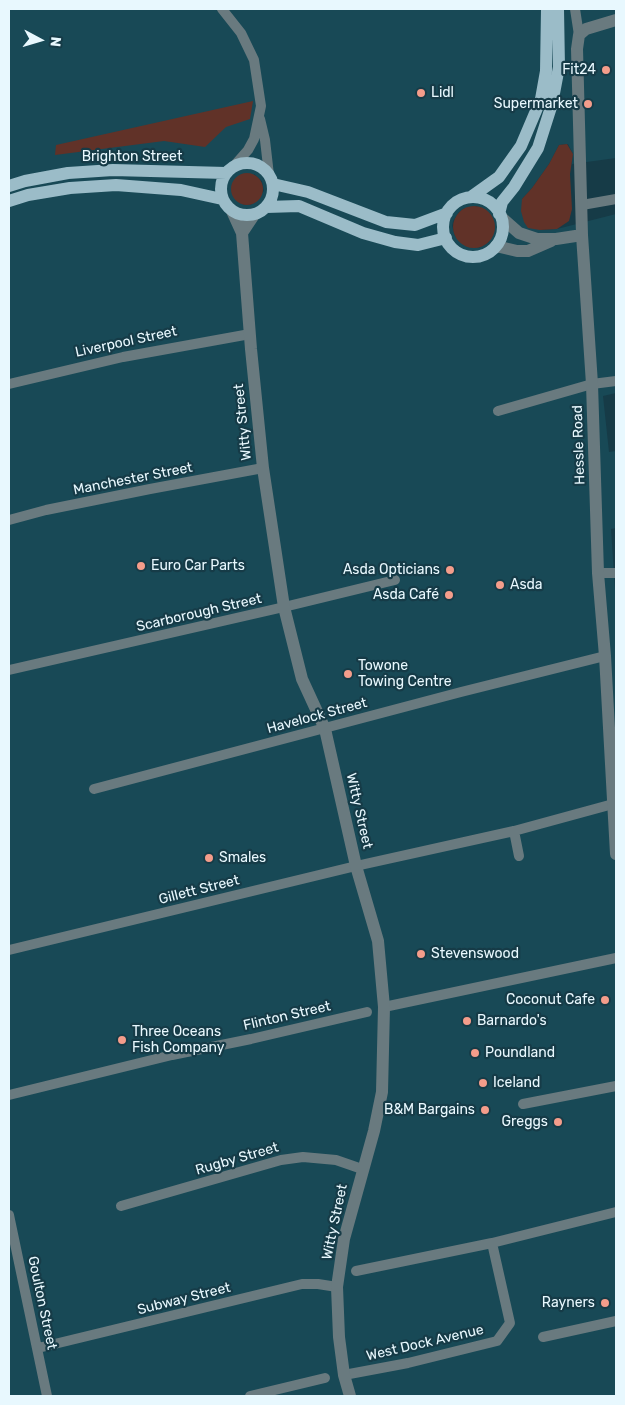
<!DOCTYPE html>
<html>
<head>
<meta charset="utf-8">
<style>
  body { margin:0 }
  #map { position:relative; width:625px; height:1405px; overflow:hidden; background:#163b47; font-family:Rubik,sans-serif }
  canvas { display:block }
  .frame { position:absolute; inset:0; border:10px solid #e8f8fe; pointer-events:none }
  .north { position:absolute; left:15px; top:15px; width:50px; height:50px; -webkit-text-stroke:4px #163b47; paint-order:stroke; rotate:96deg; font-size:14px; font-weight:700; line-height:20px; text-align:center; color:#e8f8fe }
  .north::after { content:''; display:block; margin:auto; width:18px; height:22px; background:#e8f8fe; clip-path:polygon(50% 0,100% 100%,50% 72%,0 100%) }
</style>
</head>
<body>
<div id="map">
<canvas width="625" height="1405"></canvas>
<div class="frame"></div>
<div class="north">N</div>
</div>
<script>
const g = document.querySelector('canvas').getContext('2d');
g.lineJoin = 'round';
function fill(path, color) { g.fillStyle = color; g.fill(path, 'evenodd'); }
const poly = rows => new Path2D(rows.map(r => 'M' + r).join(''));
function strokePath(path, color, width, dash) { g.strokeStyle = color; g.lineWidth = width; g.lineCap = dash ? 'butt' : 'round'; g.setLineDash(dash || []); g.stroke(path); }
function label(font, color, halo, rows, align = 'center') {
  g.font = font + ' Rubik,sans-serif'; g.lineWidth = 4.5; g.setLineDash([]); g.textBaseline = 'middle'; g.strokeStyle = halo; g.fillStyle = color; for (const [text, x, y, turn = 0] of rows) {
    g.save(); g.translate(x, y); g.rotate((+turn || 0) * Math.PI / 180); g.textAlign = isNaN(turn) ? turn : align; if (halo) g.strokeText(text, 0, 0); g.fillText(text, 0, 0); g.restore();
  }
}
const built = poly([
  [9,9,616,9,616,158,572,164,573,154,568,144,559,145,549,164,532,188,522,199,540,230,557,229,616,214,616,393,603,396,609,452,616,451,616,528,611,529,616,605,616,1396,9,1396],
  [254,174,262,181,264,191,251,205,243,205],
  [476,206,486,210,492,217,489,242,479,248,455,236,452,226,453,221,459,212,463,209]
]);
const green = poly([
  [253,101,250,119,226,127,205,147,164,141,55,155,56,145],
  [567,144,573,154,570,174,572,209,569,221,557,229,540,230,528,228,524,222,521,211,522,199,532,188,549,164,559,145],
  '231 189a16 16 0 1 1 32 0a16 16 0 1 1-32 0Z',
  '453 227a21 21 0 1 1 42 0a21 21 0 1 1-42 0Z'
]);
const minor = poly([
  [222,9,241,33,254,60,261,106,254,139,248,150,233,167],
  [575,9,579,35],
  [260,119,265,140,269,175],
  [582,205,616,199],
  [9,384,123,357,250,334],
  [498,411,592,384,616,381],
  [9,520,46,510,150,489,263,468],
  [598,573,616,573],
  [9,670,284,607,395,580],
  [94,789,461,692,605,656],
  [514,831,519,856],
  [9,950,356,866,514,831,613,804],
  [384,1007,616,958],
  [9,1095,172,1055,251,1039,367,1012],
  [523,1104,616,1086],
  [121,1206,281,1160,303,1157,336,1160,362,1169],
  [9,1215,47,1396],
  [356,1271,492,1243,616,1212],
  [543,1337,616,1321],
  [38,1348,302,1284,318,1284,337,1287],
  [344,1375,408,1363,497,1341,510,1323,492,1243],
  [250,1396,325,1378]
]);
const tertiary = poly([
  [616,20,586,29,579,35,577,49,582,235,592,384,598,573,605,656,616,854],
  [232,211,242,233,251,349,263,468,284,607,302,679,325,729,356,866,378,941,384,1007,382,1092,374,1131,344,1239,337,1287,339,1337,344,1375,350,1396],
  [502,218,519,233,537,239,556,239,582,235],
  [242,233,254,215],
  [496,246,517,251,528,251,551,241]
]);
const primary = poly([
  '221 189a26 26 0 1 1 52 0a26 26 0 1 1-52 0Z',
  [273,184,308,192,386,222,415,225,447,213],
  [9,186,25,181,68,173,113,170,226,173],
  [471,197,499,177,521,146,541,99,546,71,547,9],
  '443 227a30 30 0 1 1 60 0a30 30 0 1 1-60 0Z',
  [9,201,28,195,70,188,116,185,181,190,222,199],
  [266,207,299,206,363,233,395,242,418,245,446,238],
  [499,214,502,202,514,187,538,148,552,104,559,67,558,9]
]);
const markers = [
  [606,70,5,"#f49d8b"],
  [421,93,5,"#f49d8b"],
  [588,104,5,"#f49d8b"],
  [141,566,5,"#f49d8b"],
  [450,570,5,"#f49d8b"],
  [500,585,5,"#f49d8b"],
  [449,595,5,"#f49d8b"],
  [348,674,5,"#f49d8b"],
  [209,858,5,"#f49d8b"],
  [421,954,5,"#f49d8b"],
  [605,1000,5,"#f49d8b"],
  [467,1021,5,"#f49d8b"],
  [122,1040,5,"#f49d8b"],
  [475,1053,5,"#f49d8b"],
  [483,1083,5,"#f49d8b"],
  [485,1110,5,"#f49d8b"],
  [558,1122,5,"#f49d8b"],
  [605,1303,5,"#f49d8b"]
];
const poiNames = [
  ["Fit24",596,70,"right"],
  ["Lidl",431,93],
  ["Supermarket",578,104,"right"],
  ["Euro Car Parts",151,566],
  ["Asda Opticians",440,570,"right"],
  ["Asda",510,585],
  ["Asda Café",439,595,"right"],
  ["Towone",358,666],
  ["Towing Centre",358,682],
  ["Smales",219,858],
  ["Stevenswood",431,954],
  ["Coconut Cafe",595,1000,"right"],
  ["Barnardo's",477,1021],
  ["Three Oceans",132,1032],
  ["Fish Company",132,1048],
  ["Poundland",485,1053],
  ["Iceland",493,1083],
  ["B&M Bargains",475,1110,"right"],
  ["Greggs",548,1122,"right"],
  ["Rayners",595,1303,"right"]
];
const streetNames = [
  ["Brighton Street",132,157],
  ["Liverpool Street",126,342,-12],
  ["Witty Street",243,422,-96],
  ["Hessle Road",579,445,-92],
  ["Manchester Street",133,479,-11],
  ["Scarborough Street",199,613,-13],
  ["Havelock Street",317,716,-15],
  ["Witty Street",359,811,77],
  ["Gillett Street",199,890,-14],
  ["Flinton Street",287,1016,-13],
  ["Rugby Street",237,1159,-16],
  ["Witty Street",335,1222,-78],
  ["Subway Street",184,1299,-14],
  ["Goulton Street",42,1303,78],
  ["West Dock Avenue",425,1343,-13]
];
fill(built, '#184956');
fill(green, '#613228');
strokePath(minor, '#697a7f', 10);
strokePath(tertiary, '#697a7f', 12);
strokePath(primary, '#9bbcc8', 12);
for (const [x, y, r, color] of markers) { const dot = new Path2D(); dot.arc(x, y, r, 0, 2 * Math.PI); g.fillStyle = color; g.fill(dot); strokePath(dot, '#163b47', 2); }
label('14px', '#e8f8fe', '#163b47', poiNames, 'left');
label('14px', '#e8f8fe', '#163b47', streetNames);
</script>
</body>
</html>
